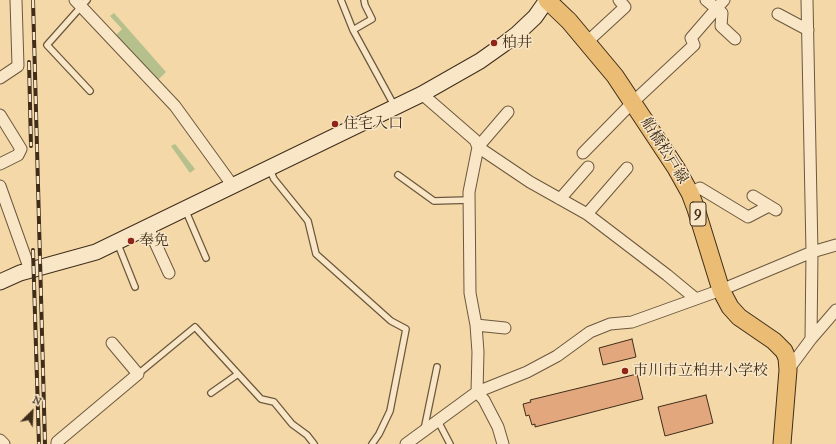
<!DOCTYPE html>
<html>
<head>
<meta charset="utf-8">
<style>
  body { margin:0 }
  #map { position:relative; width:836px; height:444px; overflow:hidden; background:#f4d8a8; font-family:"IM FELL French Canon",serif }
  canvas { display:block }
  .north { position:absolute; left:12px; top:392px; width:40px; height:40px; -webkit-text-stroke:3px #f8e6c6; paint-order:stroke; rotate:24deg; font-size:11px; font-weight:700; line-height:16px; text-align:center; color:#3f2d1a }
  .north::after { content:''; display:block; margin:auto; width:14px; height:18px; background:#3f2d1a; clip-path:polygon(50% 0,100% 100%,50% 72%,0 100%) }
</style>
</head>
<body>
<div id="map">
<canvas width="836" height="444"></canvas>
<div class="north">N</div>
</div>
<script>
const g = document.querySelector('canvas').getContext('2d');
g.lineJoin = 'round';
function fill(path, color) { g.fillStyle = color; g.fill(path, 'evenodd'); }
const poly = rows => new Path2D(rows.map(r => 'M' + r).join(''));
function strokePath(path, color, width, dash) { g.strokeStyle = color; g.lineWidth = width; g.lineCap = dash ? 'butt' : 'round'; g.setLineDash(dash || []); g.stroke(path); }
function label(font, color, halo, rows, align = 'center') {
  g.font = font + ' "IM FELL French Canon","Noto Serif JP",serif'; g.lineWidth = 3; g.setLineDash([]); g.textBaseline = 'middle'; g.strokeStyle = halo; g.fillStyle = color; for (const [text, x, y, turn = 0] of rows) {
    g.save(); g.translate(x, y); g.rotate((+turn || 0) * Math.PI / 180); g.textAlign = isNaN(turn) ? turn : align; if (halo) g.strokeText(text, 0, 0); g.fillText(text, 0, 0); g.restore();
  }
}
const green = poly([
  [114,13,166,72,159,79,153,79,115,36,122,29,110,16],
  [175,144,195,169,190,173,171,146]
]);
const building = poly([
  [632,339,636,357,603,365,599,348,632,339],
  [637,374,643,399,535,427,535,424,532,425,529,415,526,416,523,404,531,402,530,400,637,374],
  [706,395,713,423,665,436,658,407,706,395]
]);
const lane = poly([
  [87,0,47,45,90,91],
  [341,0,353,30,395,107],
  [353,30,372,19,365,5,364,0],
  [269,168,274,179,308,221,316,254,391,321,406,329,390,411,379,434,372,444],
  [398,175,434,201,469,200],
  [185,209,206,258],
  [117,242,135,287],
  [138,374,195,327,261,399,274,402,292,424,307,435,314,444],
  [211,393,238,374],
  [438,421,450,444],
  [424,430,437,367]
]);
const street = poly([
  [75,0,175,106,233,186],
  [706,0,722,13,721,26,735,39],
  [807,0,812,252,811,339],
  [778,14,808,30],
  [587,42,625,7,619,0],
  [0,78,18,66,16,0],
  [422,94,475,140,478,147,469,192,470,293,476,325,478,352,477,392,484,400,498,427,503,444],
  [508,112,478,147,530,182,587,214,667,275,696,299],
  [0,115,21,149,18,155,0,164],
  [583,153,633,102,694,45,691,38,724,0],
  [0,186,30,270],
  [690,193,700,188,748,217,769,206],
  [753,196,776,210],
  [560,199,588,167],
  [587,214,627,168],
  [148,227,169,273],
  [476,325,505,328],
  [788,370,811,339,836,310],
  [0,440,4,444],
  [57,444,57,442,138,374,112,343],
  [406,444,477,392,527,372,557,356,590,332,610,324,632,322,721,290,812,252,836,245]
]);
const secondary = poly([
  [0,282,20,273,96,252,422,94,480,61,504,44,517,34,535,17,547,0]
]);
const primary = poly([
  [547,0,569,21,615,76,676,168,690,193,696,209,721,290,730,307,739,317,774,341,784,351,787,358,788,370,782,444]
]);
const rail = poly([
  [33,0,45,444],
  [29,62,31,146],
  [33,250,39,444]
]);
const markers = [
  [494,43,4,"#8f2418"],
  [335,124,4,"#8f2418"],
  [131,241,4,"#8f2418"],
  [625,371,4,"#8f2418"]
];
const shields = [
  [698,214,16]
];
const shieldNames = [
  ["9",698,214]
];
const poiNames = [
  ["柏井",502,43],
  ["住宅入口",343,124],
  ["奉免",139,241],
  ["市川市立柏井小学校",633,371]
];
const streetNames = [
  ["船橋松戸線",664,151,58]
];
fill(green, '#b5c08c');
fill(building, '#e2a77c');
strokePath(building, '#3f2d1a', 1);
strokePath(lane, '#6c583e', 8);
strokePath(street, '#6c583e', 13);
strokePath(secondary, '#3f2d1a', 17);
strokePath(primary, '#3f2d1a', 19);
strokePath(lane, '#f8e6c6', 5.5);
strokePath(street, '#f8e6c6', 11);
strokePath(secondary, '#f8e6c6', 15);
strokePath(primary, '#eabc74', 17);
strokePath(rail, '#3f2d1a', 4);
strokePath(rail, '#f8e6c6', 2.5, [8]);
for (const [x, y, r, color] of markers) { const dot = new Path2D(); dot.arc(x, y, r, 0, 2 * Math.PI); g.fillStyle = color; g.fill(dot); strokePath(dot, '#f8e6c6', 1.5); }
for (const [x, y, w] of shields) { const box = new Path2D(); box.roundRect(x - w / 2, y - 12, w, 24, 3); g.fillStyle = '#f8e6c6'; g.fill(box); strokePath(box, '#3f2d1a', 1); }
label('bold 14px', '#3f2d1a', null, shieldNames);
label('15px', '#3f2d1a', '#f8e6c6', poiNames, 'left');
label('15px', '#3f2d1a', '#f8e6c6', streetNames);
</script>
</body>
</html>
